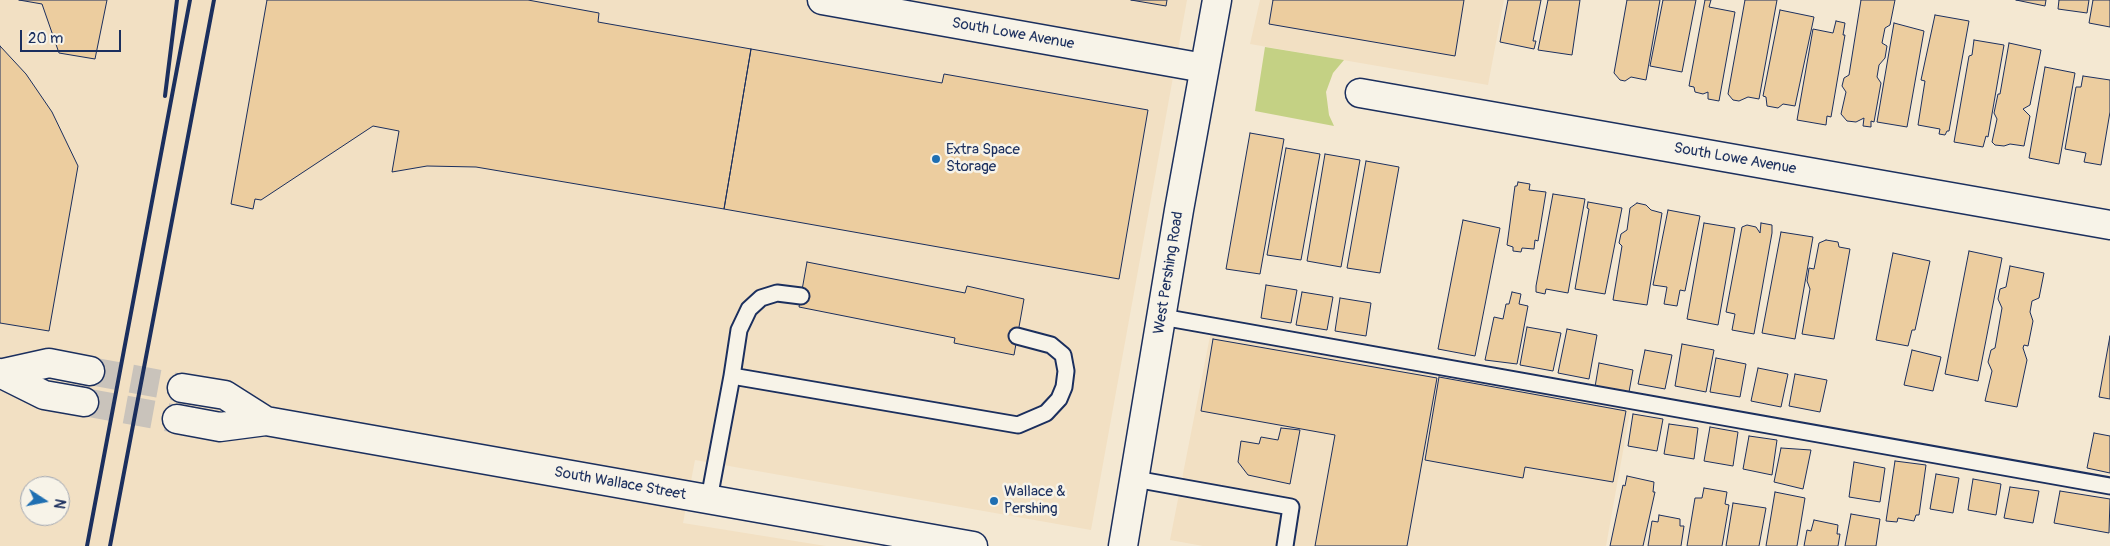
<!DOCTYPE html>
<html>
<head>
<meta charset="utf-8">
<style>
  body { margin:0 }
  #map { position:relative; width:2110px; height:546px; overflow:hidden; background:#f4e8d2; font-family:Pangolin,sans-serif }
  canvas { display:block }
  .north { position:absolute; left:20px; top:476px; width:50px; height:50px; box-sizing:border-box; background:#f7f3e8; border:1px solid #9fa5b1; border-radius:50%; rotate:101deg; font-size:14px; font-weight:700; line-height:20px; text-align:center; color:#1b2f5e }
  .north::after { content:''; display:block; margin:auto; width:18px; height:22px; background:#1f6fb2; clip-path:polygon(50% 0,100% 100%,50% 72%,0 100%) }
  .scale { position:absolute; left:20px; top:30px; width:101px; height:22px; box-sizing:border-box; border:2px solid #1b2f5e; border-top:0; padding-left:6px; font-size:15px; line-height:18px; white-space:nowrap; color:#1b2f5e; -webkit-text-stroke:4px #f7f3e8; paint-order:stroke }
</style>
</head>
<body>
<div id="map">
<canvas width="2110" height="546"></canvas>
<div class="north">N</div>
<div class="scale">20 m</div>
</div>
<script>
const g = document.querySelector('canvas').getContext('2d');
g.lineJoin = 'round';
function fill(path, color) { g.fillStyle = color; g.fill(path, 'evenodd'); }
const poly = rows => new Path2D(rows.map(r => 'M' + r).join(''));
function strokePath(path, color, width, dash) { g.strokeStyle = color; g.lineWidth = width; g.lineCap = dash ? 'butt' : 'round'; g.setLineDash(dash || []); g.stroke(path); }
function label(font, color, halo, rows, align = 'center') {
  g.font = font + ' Pangolin,sans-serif'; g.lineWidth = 5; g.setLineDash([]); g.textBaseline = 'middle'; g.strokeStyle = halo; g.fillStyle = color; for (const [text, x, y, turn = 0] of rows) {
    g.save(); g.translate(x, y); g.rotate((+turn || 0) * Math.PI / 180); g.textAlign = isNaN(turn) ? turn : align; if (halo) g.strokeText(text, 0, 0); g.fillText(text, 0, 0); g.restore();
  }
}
const built = poly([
  [0,0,1187,0,1091,530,695,460,683,523,826,546,0,546],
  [30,486,60,486,60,516,30,516],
  [1260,0,1504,0,1488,85,1250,44],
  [1212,326,1632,401,1606,546,1203,546,1170,540]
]);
const green = poly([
  [1265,47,1344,60,1333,73,1326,92,1329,115,1334,126,1255,111]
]);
const building = poly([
  [19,0,107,0,95,59,59,53,42,4,19,0],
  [267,0,528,0,599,13,598,22,751,49,724,209,476,167,427,166,392,172,399,131,373,126,261,200,255,199,253,209,231,204,267,0],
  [1131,0,1167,0,1166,6,1131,0],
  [1273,0,1464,0,1455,56,1269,24,1273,0],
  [1508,0,1541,0,1533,41,1536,41,1534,49,1500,42,1508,0],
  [1548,0,1580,0,1572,55,1538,50,1548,0],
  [1627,0,1660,0,1646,80,1631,77,1625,81,1620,80,1614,73,1627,0],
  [1663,0,1696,0,1682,72,1650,66,1663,0],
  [1705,0,1711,0,1709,7,1735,12,1719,101,1708,99,1708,92,1703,94,1695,92,1694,87,1689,86,1705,0],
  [1745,0,1777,0,1759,99,1748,97,1739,101,1733,100,1728,94,1745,0],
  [1861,0,1895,0,1890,25,1885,28,1882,43,1887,46,1885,58,1879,65,1877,77,1881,83,1874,122,1871,121,1871,127,1863,126,1864,118,1856,122,1847,121,1841,114,1846,92,1842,86,1844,78,1849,75,1861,0],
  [2016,0,2046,0,2045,6,2016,0],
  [2059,0,2089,0,2087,13,2058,9,2059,0],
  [2093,0,2110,0,2110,27,2089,23,2093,0],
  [1780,10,1814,17,1795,106,1783,104,1778,108,1767,106,1766,97,1763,96,1780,10],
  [1935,15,1969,21,1949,131,1947,131,1945,135,1939,134,1940,129,1918,125,1925,81,1921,80,1935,15],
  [1836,21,1845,23,1843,35,1845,35,1831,117,1827,116,1826,125,1797,120,1813,29,1833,33,1836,21],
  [1894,23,1924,31,1907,127,1877,122,1894,23],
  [1974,40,2004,45,1988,137,1986,136,1983,147,1954,142,1969,56,1972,55,1974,40],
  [2009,43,2041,50,2030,105,2023,109,2030,116,2024,146,2010,144,2004,146,1995,145,1992,142,1997,119,1994,113,1998,94,2000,94,2009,43],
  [0,46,26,74,52,112,78,166,49,331,0,323,0,46],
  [751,49,942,83,944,74,1148,110,1119,279,724,209,751,49],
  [2045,67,2075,73,2059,164,2029,158,2045,67],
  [2083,76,2110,80,2110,112,2101,165,2084,162,2086,153,2065,149,2076,87,2081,87,2083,76],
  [1250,133,1284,139,1260,274,1226,269,1250,133],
  [1286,148,1320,154,1301,260,1267,255,1286,148],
  [1325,154,1360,160,1341,267,1307,261,1325,154],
  [1366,161,1399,167,1380,273,1347,268,1366,161],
  [1518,182,1530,184,1529,190,1546,192,1538,241,1535,240,1534,249,1522,248,1521,252,1513,251,1513,247,1507,245,1515,186,1517,186,1518,182],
  [1553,194,1585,199,1568,293,1546,289,1545,294,1536,292,1536,286,1553,194],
  [1588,202,1622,208,1605,294,1575,289,1589,209,1587,208,1588,202],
  [1637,203,1646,205,1651,210,1662,213,1647,305,1613,300,1622,246,1619,243,1621,234,1627,230,1630,208,1637,203],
  [1668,210,1700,216,1685,291,1680,290,1677,306,1664,304,1667,287,1653,285,1668,210],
  [1463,220,1500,228,1475,356,1438,349,1463,220],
  [1704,223,1735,228,1718,325,1687,319,1704,223],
  [1761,223,1772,225,1772,233,1754,334,1732,330,1735,314,1726,312,1742,227,1747,225,1756,227,1760,233,1761,223],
  [1781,232,1813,237,1795,339,1762,333,1781,232],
  [1826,240,1838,242,1839,247,1850,249,1834,339,1802,334,1810,289,1807,281,1809,268,1814,269,1819,243,1826,240],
  [1969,251,2002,258,1978,381,1945,374,1969,251],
  [1893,253,1930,261,1915,330,1912,330,1908,346,1876,340,1893,253],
  [807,262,965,293,967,286,1024,299,1014,355,954,343,955,338,799,307,807,262],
  [2010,266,2044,273,2039,298,2032,301,2030,312,2033,321,2028,346,2024,345,2023,348,2027,360,2017,407,1985,401,1992,371,1988,362,1991,350,1995,348,2002,308,1998,299,2000,289,2006,287,2010,266],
  [1266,285,1297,290,1291,323,1261,318,1266,285],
  [1302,292,1333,297,1327,330,1296,325,1302,292],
  [1512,292,1521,294,1519,304,1528,306,1517,364,1485,360,1494,317,1503,319,1506,304,1509,304,1512,292],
  [1340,298,1371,303,1366,336,1335,331,1340,298],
  [1527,327,1561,333,1553,371,1520,365,1527,327],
  [1567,329,1597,335,1589,379,1558,373,1567,329],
  [2110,336,2110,399,2099,397,2110,336],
  [1213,339,1437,378,1407,546,1315,546,1335,435,1201,411,1213,339],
  [1682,344,1714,350,1706,392,1675,386,1682,344],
  [1645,350,1672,355,1665,389,1638,384,1645,350],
  [1912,350,1941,357,1933,391,1904,385,1912,350],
  [1716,358,1746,364,1740,397,1710,392,1716,358],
  [1599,363,1633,370,1629,392,1595,387,1599,363],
  [1758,368,1788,374,1781,407,1751,401,1758,368],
  [1795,374,1827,380,1820,412,1789,406,1795,374],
  [1439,377,1626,411,1613,482,1525,467,1523,478,1425,460,1439,377],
  [1633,414,1663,419,1657,451,1628,446,1633,414],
  [1669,424,1698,428,1694,459,1664,454,1669,424],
  [1710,427,1738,432,1733,466,1704,461,1710,427],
  [1281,428,1300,430,1290,484,1248,475,1238,462,1241,441,1259,444,1261,437,1278,440,1281,428],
  [2094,433,2110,436,2110,473,2087,468,2094,433],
  [1749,436,1777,440,1772,475,1743,469,1749,436],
  [1781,448,1811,450,1803,489,1774,482,1781,448],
  [1895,461,1926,465,1919,515,1916,515,1914,521,1898,518,1897,522,1886,521,1895,461],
  [1854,462,1885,468,1880,502,1849,497,1854,462],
  [1936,474,1959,478,1953,513,1930,509,1936,474],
  [1627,476,1654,482,1653,492,1655,492,1643,546,1610,546,1623,485,1625,486,1627,476],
  [1973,479,2001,484,1996,515,1968,510,1973,479],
  [2010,487,2039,491,2033,523,2004,518,2010,487],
  [1704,488,1727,492,1725,504,1729,505,1722,546,1687,546,1695,498,1702,498,1704,488],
  [2060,491,2110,499,2109,533,2054,523,2060,491],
  [1775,492,1805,498,1797,546,1766,546,1775,492],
  [1733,503,1766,508,1759,546,1726,546,1733,503],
  [1851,514,1880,519,1876,546,1845,546,1851,514],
  [1659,515,1680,519,1680,526,1684,526,1681,546,1648,546,1652,521,1658,522,1659,515],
  [1814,520,1838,525,1837,534,1840,534,1838,546,1804,546,1807,530,1811,531,1814,520]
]);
const secondaryTunnel = poly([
  [90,371,182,388],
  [84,402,177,419]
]);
const lane = poly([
  [1162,317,2110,486],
  [732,376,739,330,749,309,761,298,777,293,801,296],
  [1135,479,1291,507,1285,546],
  [709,499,732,376,1018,425,1046,413,1059,399,1064,387,1066,371,1063,355,1051,345,1017,336]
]);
const street = poly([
  [822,0,1204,68],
  [1360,93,2110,225]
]);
const secondary = poly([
  [0,373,44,395,84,402],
  [4,373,49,363,90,371],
  [182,388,225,395,266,421],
  [177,419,220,427,266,421,973,546],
  [1123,546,1179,210,1217,0]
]);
const rail = poly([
  [165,96,177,0],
  [87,546,190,0],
  [110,546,214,0]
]);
const markers = [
  [936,159,5,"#1f6fb2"],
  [994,501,5,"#1f6fb2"]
];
const streetNames = [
  ["South Lowe Avenue",1013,34,10],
  ["South Lowe Avenue",1735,159,10],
  ["West Pershing Road",1169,273,-81],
  ["South Wallace Street",620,484,10]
];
const poiNames = [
  ["Extra Space",946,150],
  ["Storage",946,167],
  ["Wallace &",1004,492],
  ["Pershing",1004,509]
];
fill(built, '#f2e0c3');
fill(green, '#c4d184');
fill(building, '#eccd9f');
strokePath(building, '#1b2f5e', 1);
strokePath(secondaryTunnel, '#c9c3bb', 28, [28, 14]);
strokePath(lane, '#1b2f5e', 19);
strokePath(street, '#1b2f5e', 31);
strokePath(secondary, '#1b2f5e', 31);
strokePath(lane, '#f7f3e8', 15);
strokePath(street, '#f7f3e8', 28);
strokePath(secondary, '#f7f3e8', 28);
strokePath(rail, '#1b2f5e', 4);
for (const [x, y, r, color] of markers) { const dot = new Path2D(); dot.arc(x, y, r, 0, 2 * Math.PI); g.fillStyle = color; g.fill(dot); strokePath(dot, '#f7f3e8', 2); }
label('15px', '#1b2f5e', '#f7f3e8', streetNames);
label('15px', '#1b2f5e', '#f7f3e8', poiNames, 'left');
</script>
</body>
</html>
